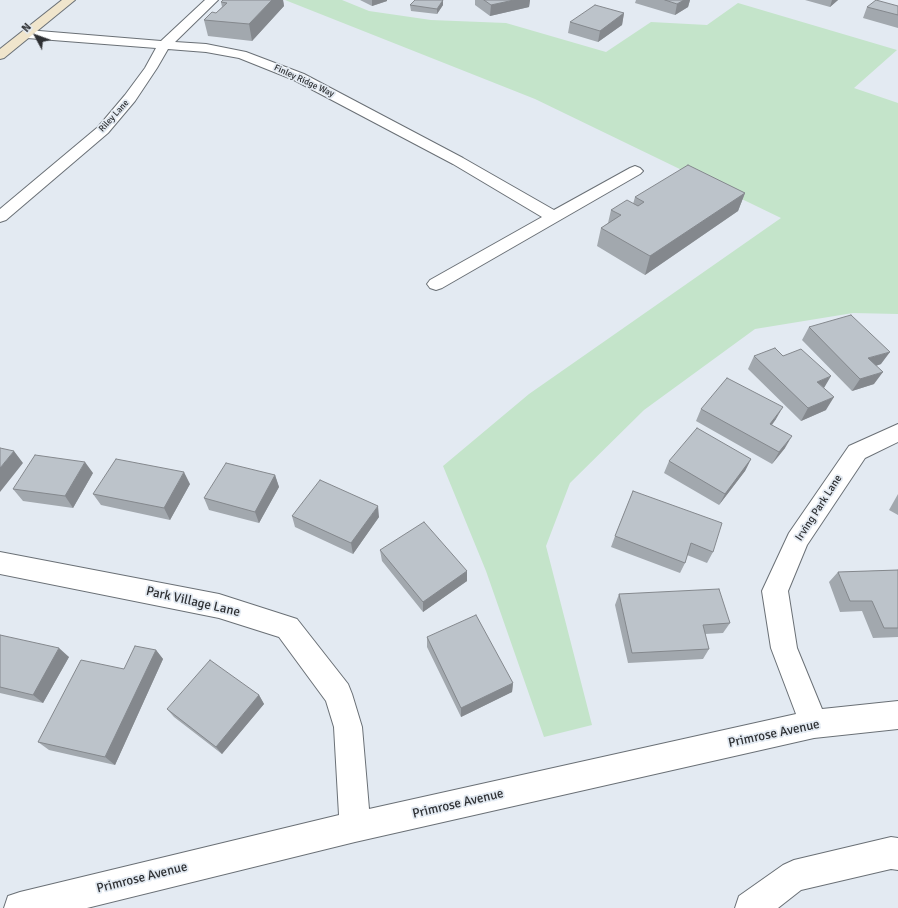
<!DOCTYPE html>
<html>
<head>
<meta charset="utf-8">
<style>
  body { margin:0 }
  #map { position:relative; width:898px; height:908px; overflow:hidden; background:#e3eaf2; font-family:Signika,sans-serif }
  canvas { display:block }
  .north { position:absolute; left:16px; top:16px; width:40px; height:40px; -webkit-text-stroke:3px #e3eaf2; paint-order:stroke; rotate:311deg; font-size:11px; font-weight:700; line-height:16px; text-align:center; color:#2e3033 }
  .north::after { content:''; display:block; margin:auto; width:14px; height:18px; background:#2e3033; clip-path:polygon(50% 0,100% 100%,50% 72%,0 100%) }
</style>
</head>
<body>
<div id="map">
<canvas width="898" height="908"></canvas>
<div class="north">N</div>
</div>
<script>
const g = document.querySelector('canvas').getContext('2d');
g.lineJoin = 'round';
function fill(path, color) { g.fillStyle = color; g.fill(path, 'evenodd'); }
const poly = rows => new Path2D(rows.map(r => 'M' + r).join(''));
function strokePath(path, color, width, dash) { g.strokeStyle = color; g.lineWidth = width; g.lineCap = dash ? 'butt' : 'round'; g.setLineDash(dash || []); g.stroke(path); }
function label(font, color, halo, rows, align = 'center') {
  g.font = font + ' Signika,sans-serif'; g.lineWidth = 3.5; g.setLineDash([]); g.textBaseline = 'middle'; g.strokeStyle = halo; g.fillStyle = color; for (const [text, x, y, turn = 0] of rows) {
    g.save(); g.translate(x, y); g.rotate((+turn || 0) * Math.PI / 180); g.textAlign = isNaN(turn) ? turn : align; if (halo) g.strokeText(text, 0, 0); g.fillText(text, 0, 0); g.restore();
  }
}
const green = poly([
  [285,0,342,0,369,11,431,20,506,23,606,52,651,22,707,25,738,3,897,50,854,88,898,103,898,314,853,313,755,329,644,410,570,483,546,546,592,725,544,737,486,571,443,466,529,394,781,218,535,99]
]);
const street = poly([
  [205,0,218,0,175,42,206,44,246,52,304,74,463,158,554,210,630,168,635,166,640,168,643,171,640,174,442,288,436,290,430,288,427,284,430,280,542,217,453,164,294,80,239,58,206,52,168,49,157,68,135,101,108,133,6,220,0,222,0,209,98,127,125,95,145,68,156,48,27,38,23,37,21,34,23,31,27,30,161,41,205,0],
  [898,424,898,442,865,458,807,545,788,591,797,648,822,709,898,701,898,729,814,738,355,842,87,908,4,908,8,896,20,892,339,815,334,727,326,701,279,637,219,618,0,574,0,552,219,594,297,619,348,684,352,694,362,727,369,809,796,714,771,648,762,591,789,533,849,446,898,424],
  [891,837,898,838,898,870,891,869,801,890,778,908,735,908,739,896,783,865,794,860,891,837]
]);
const secondary = poly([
  [62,0,75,0,4,58,0,59,0,49,62,0]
]);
const wall = poly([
  [223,0,283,0,284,6,252,41,208,36,204,20,216,13,222,7,221,2],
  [360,0,387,0,387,1,372,6],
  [475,0,530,0,529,7,490,16,475,5],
  [636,0,690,0,688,7,675,15,635,3],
  [805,0,838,0,830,7],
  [410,5,443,5,437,14,411,11],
  [898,6,898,28,863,18,867,7],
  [624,13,622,25,598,42,568,33,570,22],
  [745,193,738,211,645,275,597,246,601,228,608,223,611,210,633,204,635,197],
  [809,327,881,364,876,366,874,384,852,391,802,340],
  [754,356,783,356,824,388,826,410,801,421,748,369],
  [701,409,776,419,772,425,785,448,772,464,696,421],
  [751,459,745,471,719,505,664,473,669,461],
  [93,473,73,508,23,501,13,489],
  [275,475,279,487,259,523,209,510,204,498],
  [190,484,170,520,101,505,93,494],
  [633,491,713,552,707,563,687,555,685,563,680,573,611,547,615,536],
  [898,494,898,515,889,510],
  [292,516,379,517,353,554,295,527],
  [380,550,467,571,467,581,423,612,382,561],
  [898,570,898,637,873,638,862,611,840,612,829,582,838,572],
  [619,594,730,623,723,633,705,634,709,649,703,659,628,663,615,605],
  [0,635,69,657,43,703,0,693],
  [427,637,513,683,512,692,461,717,427,647],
  [156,650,163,659,115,765,49,750,38,742,124,669],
  [259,695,264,704,222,754,174,717,167,709]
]);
const shadedWall = poly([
  [272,0,283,0,284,6,252,41,249,24],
  [372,0,387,0,387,1,372,6],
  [443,0,443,5,437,14,437,9],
  [514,0,530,0,529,7,490,16,491,5],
  [684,0,690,0,688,7,675,15,677,4],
  [832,0,838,0,830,7],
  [624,13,622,25,598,42,600,31],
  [745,193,738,211,645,275,650,256],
  [890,352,881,364,860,371,868,358],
  [883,372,874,384,852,391,860,379],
  [831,376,824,388,817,382],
  [834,397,826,410,801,421,808,408],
  [783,407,776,419,763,436,770,424],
  [792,436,785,448,772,464,779,452],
  [14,451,23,463,0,492,0,468],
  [751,459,745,471,719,505,725,494],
  [85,462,93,473,73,508,65,496],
  [184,472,190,484,170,520,164,508],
  [275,475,279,487,259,523,255,512],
  [378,506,379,517,353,554,351,543],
  [467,571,467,581,423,612,423,602],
  [59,648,69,657,43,703,33,695],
  [156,650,163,659,115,765,105,757],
  [513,683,512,692,461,717,461,708],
  [259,695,264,704,222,754,216,747]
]);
const building = poly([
  [223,0,272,0,249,24,204,20,212,12,216,13,227,3,221,2,223,0],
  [415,0,443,0,437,9,410,5,415,0],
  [484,0,514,0,491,5,484,0],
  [665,0,684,0,677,4,665,0],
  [876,0,898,6,898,15,867,7,876,0],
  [595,5,624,13,600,31,570,22,595,5],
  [688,165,745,193,650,256,601,228,621,215,611,210,627,200,638,206,644,202,635,197,688,165],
  [851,315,890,352,868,358,883,372,860,379,809,327,851,315],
  [775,348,783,356,801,349,831,376,817,382,834,397,808,408,754,356,775,348],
  [727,378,783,407,770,424,792,436,779,452,701,409,727,378],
  [697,428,751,459,725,494,669,461,697,428],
  [0,448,14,451,0,468,0,448],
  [35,455,85,462,65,496,13,489,35,455],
  [116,459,184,472,164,508,93,494,116,459],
  [226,463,275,475,255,512,204,498,226,463],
  [320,480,378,506,351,543,292,516,320,480],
  [633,491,722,523,713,552,691,543,685,563,615,536,633,491],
  [424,522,467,571,423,602,380,550,424,522],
  [898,570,898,628,884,628,872,601,850,601,838,572,898,570],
  [719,589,730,623,703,625,709,649,632,653,619,594,719,589],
  [476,615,513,683,461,708,427,637,476,615],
  [0,635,59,648,33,695,0,687,0,635],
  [135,646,156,650,105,757,38,742,81,660,124,669,135,646],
  [210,660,259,695,216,747,167,709,210,660]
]);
const farStreetnames = [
  ["Finley Ridge Way",304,81,25],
  ["Riley Lane",114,116,-48]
];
const streetNames = [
  ["Irving Park Lane",819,508,-57]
];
const nearStreetnames = [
  ["Park Village Lane",193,602,13],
  ["Primrose Avenue",774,734,-12],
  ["Primrose Avenue",458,804,-13],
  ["Primrose Avenue",142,878,-14]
];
fill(green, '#c4e4ca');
strokePath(street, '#6a7076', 2);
strokePath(secondary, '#6a7076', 2);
fill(street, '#fff');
fill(secondary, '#f0e5cc');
fill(wall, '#a2a8ae');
fill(shadedWall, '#84888d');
fill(building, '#bcc3ca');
strokePath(building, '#84888d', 1);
label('9px', '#2e3033', '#e3eaf2', farStreetnames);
label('11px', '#2e3033', '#e3eaf2', streetNames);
label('13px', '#2e3033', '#e3eaf2', nearStreetnames);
</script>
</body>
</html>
